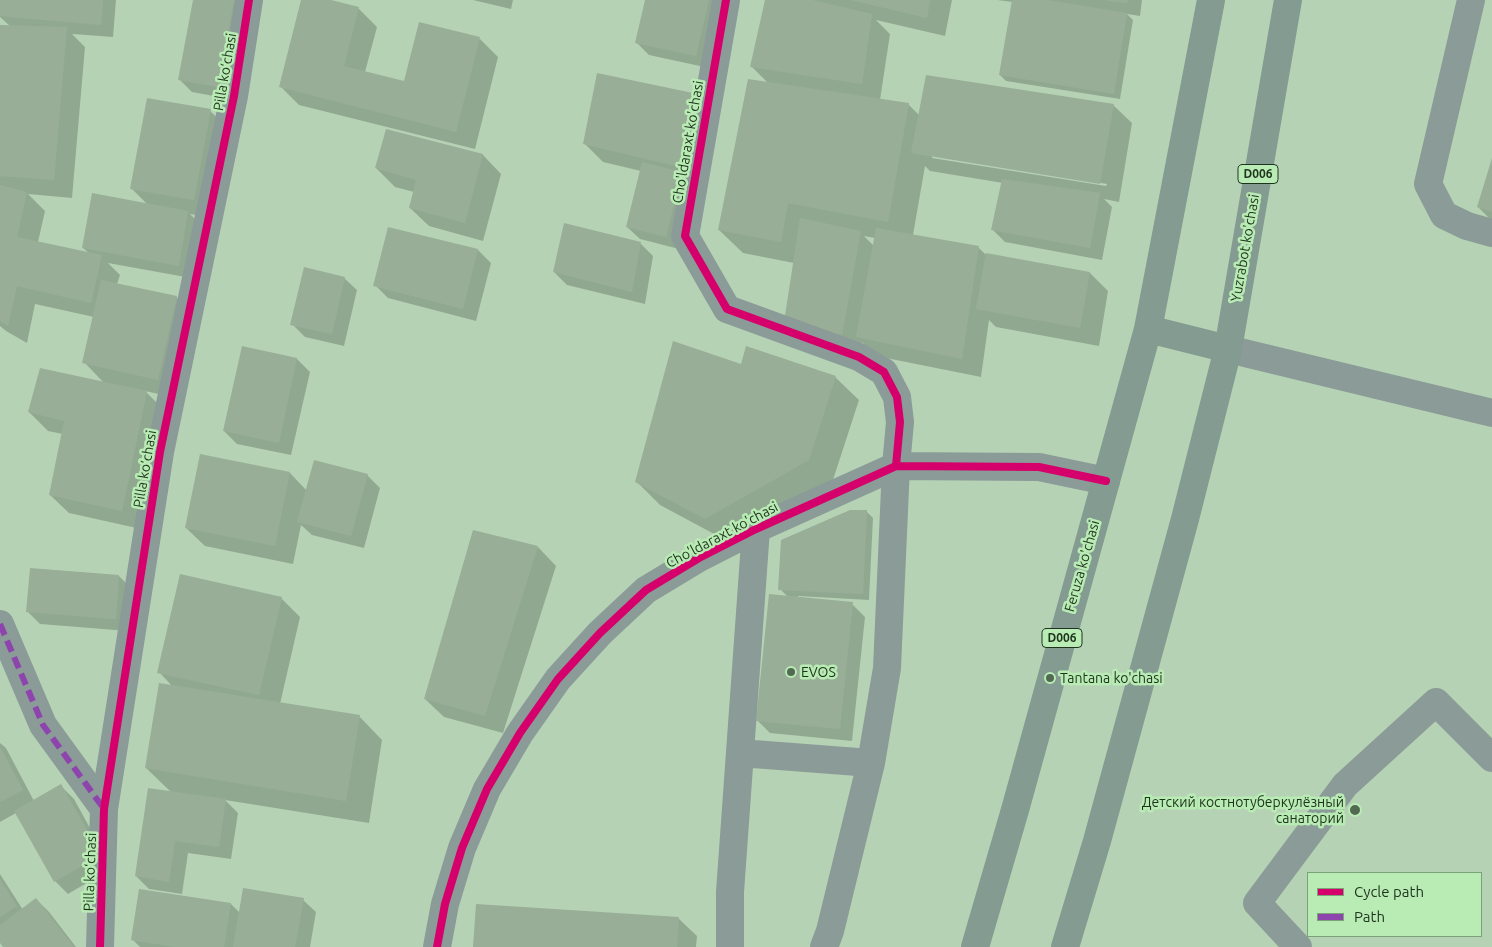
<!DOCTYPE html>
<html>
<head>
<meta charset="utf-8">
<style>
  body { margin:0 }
  #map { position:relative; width:1492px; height:947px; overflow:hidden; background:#b6d2b5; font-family:Ubuntu,sans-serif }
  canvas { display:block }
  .legend { position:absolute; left:1307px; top:872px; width:175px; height:65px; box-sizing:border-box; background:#b9ecb4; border:1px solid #7ba278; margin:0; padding:6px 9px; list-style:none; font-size:15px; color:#1e321d }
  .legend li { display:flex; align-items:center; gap:10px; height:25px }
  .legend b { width:25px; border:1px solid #7ba278 }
</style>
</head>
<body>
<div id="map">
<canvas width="1492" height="947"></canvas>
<ul class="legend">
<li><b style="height:6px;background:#d6006c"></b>Cycle path</li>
<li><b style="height:6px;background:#8e44ad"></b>Path</li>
</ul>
</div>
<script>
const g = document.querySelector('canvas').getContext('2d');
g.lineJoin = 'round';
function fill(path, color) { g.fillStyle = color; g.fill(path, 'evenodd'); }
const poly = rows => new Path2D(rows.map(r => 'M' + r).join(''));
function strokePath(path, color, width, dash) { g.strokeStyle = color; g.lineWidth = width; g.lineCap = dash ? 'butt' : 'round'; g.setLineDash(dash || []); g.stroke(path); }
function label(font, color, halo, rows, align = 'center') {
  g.font = font + ' Ubuntu,sans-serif'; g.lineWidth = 5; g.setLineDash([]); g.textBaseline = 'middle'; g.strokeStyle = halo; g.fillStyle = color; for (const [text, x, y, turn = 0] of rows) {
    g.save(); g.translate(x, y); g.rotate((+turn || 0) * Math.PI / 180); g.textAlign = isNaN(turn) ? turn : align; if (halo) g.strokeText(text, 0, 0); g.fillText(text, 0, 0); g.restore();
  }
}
const shadow = poly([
  [0,0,116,0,113,37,72,34,85,47,72,198,28,194,45,211,38,242,89,253,83,248,148,205,131,188,210,111,229,129,212,218,190,214,201,225,191,278,108,263,120,275,117,284,176,297,195,316,177,398,145,391,165,411,141,529,69,513,50,495,63,434,48,431,29,412,104,383,84,362,94,317,35,304,27,343,6,331,0,326,0,26,10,26,0,17],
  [195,0,245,0,230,99,192,92,179,79],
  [303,0,326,0,358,8,377,27,365,72,405,82,420,24,480,39,498,57,475,149,299,105,281,87],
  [473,0,513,0,511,9],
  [646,0,724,0,709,68,649,55,637,43],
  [766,0,952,0,945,36,876,20,890,34,880,100,908,104,919,115,1113,105,1132,123,1119,202,1104,199,1112,207,1102,260,1005,242,992,229,1003,183,930,171,925,166,913,235,978,247,985,254,1090,273,1108,291,1099,346,996,327,989,320,981,377,876,356,862,342,860,353,804,341,794,263,743,253,719,230,768,83,751,66],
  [932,155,1107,184,1106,186,932,158],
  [864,236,875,238,874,246],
  [997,0,1142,0,1140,16,1127,14,1133,20,1120,99,1006,81,1000,75,1013,2],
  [693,94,711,113,679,249,640,239,627,227,641,171,603,162,584,143],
  [387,130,483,155,501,174,483,241,429,226,410,208,414,192,395,187,376,168],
  [1492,161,1492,221,1478,207],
  [389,228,478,250,491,263,476,321,388,298,375,285],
  [640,243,653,256,645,304,567,285,554,272],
  [344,278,357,290,344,346,305,337,292,324],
  [243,348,297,359,310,372,291,455,237,444,224,431],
  [741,366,835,377,859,400,832,483,729,542,660,505,636,481],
  [290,473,307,491,367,475,380,488,364,548,312,535,301,525,293,564,205,546,186,528],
  [850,511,867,512,873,518,869,600,798,596,798,598,852,604,865,617,852,741,770,733,757,720,788,597,780,589],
  [538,547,556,566,503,733,444,717,425,699],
  [119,576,132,589,128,631,40,624,27,611],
  [281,598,300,617,280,704,359,716,382,740,369,823,225,800,238,813,231,859,188,853,182,894,149,889,136,876,171,792,146,768,173,687,159,672],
  [0,743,6,748,34,801,61,786,74,799,112,868,68,894,55,881,16,813,0,822],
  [0,874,23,910,36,899,49,912,76,947,5,947,0,941],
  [303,900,316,912,310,947,140,947,133,940,231,904,240,913],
  [678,918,697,936,696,947,475,947]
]);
const building = poly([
  [0,0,103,0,101,25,0,16],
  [193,0,234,0,218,87,178,80],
  [301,0,331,0,359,7,344,66,404,81,419,22,480,37,456,132,279,87],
  [645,0,709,0,696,56,635,43],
  [765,0,812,0,872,14,862,84,750,67],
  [851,0,930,0,927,18],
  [1012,0,1047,0,1127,13,1114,94,999,75],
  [1107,0,1128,0,1127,3,1107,1],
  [0,25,67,27,54,180,0,176],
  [597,73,693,93,680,167,583,144],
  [926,75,1114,104,1100,184,911,153],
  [748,79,909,103,888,222,788,203,781,242,718,230],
  [147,98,211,109,194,200,130,189],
  [386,129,483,154,465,223,409,208,416,180,375,168],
  [1492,158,1492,212,1477,207],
  [642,162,682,172,666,237,626,227],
  [1002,179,1100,193,1090,248,991,230],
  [0,185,27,192,17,237,102,255,91,303,17,286,8,326,0,321],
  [92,193,188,211,179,266,82,248],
  [800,218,861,231,842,335,784,322],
  [564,223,641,242,632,292,553,272],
  [388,227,478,249,463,309,373,286],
  [876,228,979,246,962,359,856,337],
  [986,253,1090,272,1080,328,976,309],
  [304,267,345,277,332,334,290,325],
  [101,280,177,296,158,380,82,363],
  [673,341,741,364,746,346,836,376,809,460,705,519,635,482],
  [242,346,297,358,279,443,223,431],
  [40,368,147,391,122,511,49,495,64,421,28,412],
  [200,454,290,472,275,546,185,528],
  [314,460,368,474,351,536,297,522],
  [850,510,867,510,863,594,778,590,781,540],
  [473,530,538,546,485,716,424,699],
  [30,568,119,575,116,619,26,612],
  [180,574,282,597,259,695,157,673],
  [769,594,853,602,840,729,756,721],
  [159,683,360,715,346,801,145,768],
  [0,747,23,790,0,802],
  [61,784,101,855,54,882,14,811],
  [148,788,226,799,219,847,175,841,169,882,135,876],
  [0,879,17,906,0,917],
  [243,888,304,898,295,947,233,947],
  [139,889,231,903,224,947,175,947,131,940],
  [36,898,74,947,3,947,0,943,0,925],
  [476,904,679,917,677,947,473,947]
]);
const minor = poly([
  [726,0,685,236,727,309,859,357,884,372,897,397,900,422,896,466,887,668,871,763,830,931,824,947],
  [1471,0,1428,184,1444,215,1467,226,1492,233],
  [1228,349,1492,413],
  [0,624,43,725,104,809],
  [740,753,871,763],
  [100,947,104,809,160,452,234,96,249,0],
  [437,947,445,904,462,848,487,789,520,733,558,679,600,633,646,590,699,558,756,529,896,466,1039,467,1106,481],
  [730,947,730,892,756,529],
  [1298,947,1257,903,1345,785,1436,702,1492,758]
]);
const major = poly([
  [1148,329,1228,349],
  [975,947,1015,810,1148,329,1211,0],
  [1065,947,1097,841,1185,519,1228,349,1288,0]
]);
const quiet = poly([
  [0,624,43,725,104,809]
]);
const cycleway = poly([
  [726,0,685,236,727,309,859,357,884,372,897,397,900,422,896,466],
  [100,947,104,809,160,452,234,96,249,0],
  [437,947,445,904,462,848,487,789,520,733,558,679,600,633,646,590,699,558,756,529,896,466,1039,467,1106,481]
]);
const markers = [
  [791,672,5,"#536a52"],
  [1050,678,5,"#536a52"],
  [1355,810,6,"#536a52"]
];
const shields = [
  [1258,174,40],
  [1062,638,40]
];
const shieldNames = [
  ["D006",1258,174],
  ["D006",1062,638]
];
const streetNames = [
  ["Pilla ko‘chasi",225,72,-80],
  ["Cho'ldaraxt ko'chasi",688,142,-80],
  ["Yuzrabot ko'chasi",1245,248,-80],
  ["Pilla ko‘chasi",145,469,-80],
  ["Cho'ldaraxt ko'chasi",722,535,-28],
  ["Feruza ko'chasi",1082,566,-74],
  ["Pilla ko‘chasi",90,872,-88]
];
const poiNames = [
  ["EVOS",801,672],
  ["Tantana ko'chasi",1060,678],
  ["Детский костнотуберкулёзный",1344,802,"right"],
  ["санаторий",1344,818,"right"]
];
fill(shadow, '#0003');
fill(building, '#98ae97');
strokePath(minor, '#8b9b97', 28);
strokePath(major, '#839b91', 28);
strokePath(quiet, '#8e44ad', 6, [12, 6]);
strokePath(cycleway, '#d6006c', 8);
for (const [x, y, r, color] of markers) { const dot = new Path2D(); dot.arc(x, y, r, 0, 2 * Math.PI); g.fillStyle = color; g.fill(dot); strokePath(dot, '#b9ecb4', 2); }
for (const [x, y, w] of shields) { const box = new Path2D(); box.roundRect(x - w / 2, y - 9.5, w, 19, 4); g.fillStyle = '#b9ecb4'; g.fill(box); strokePath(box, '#1e321d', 1); }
label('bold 12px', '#1e321d', null, shieldNames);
label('14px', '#1e321d', '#b9ecb4', streetNames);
label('14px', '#1e321d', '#b9ecb4', poiNames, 'left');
</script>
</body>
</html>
